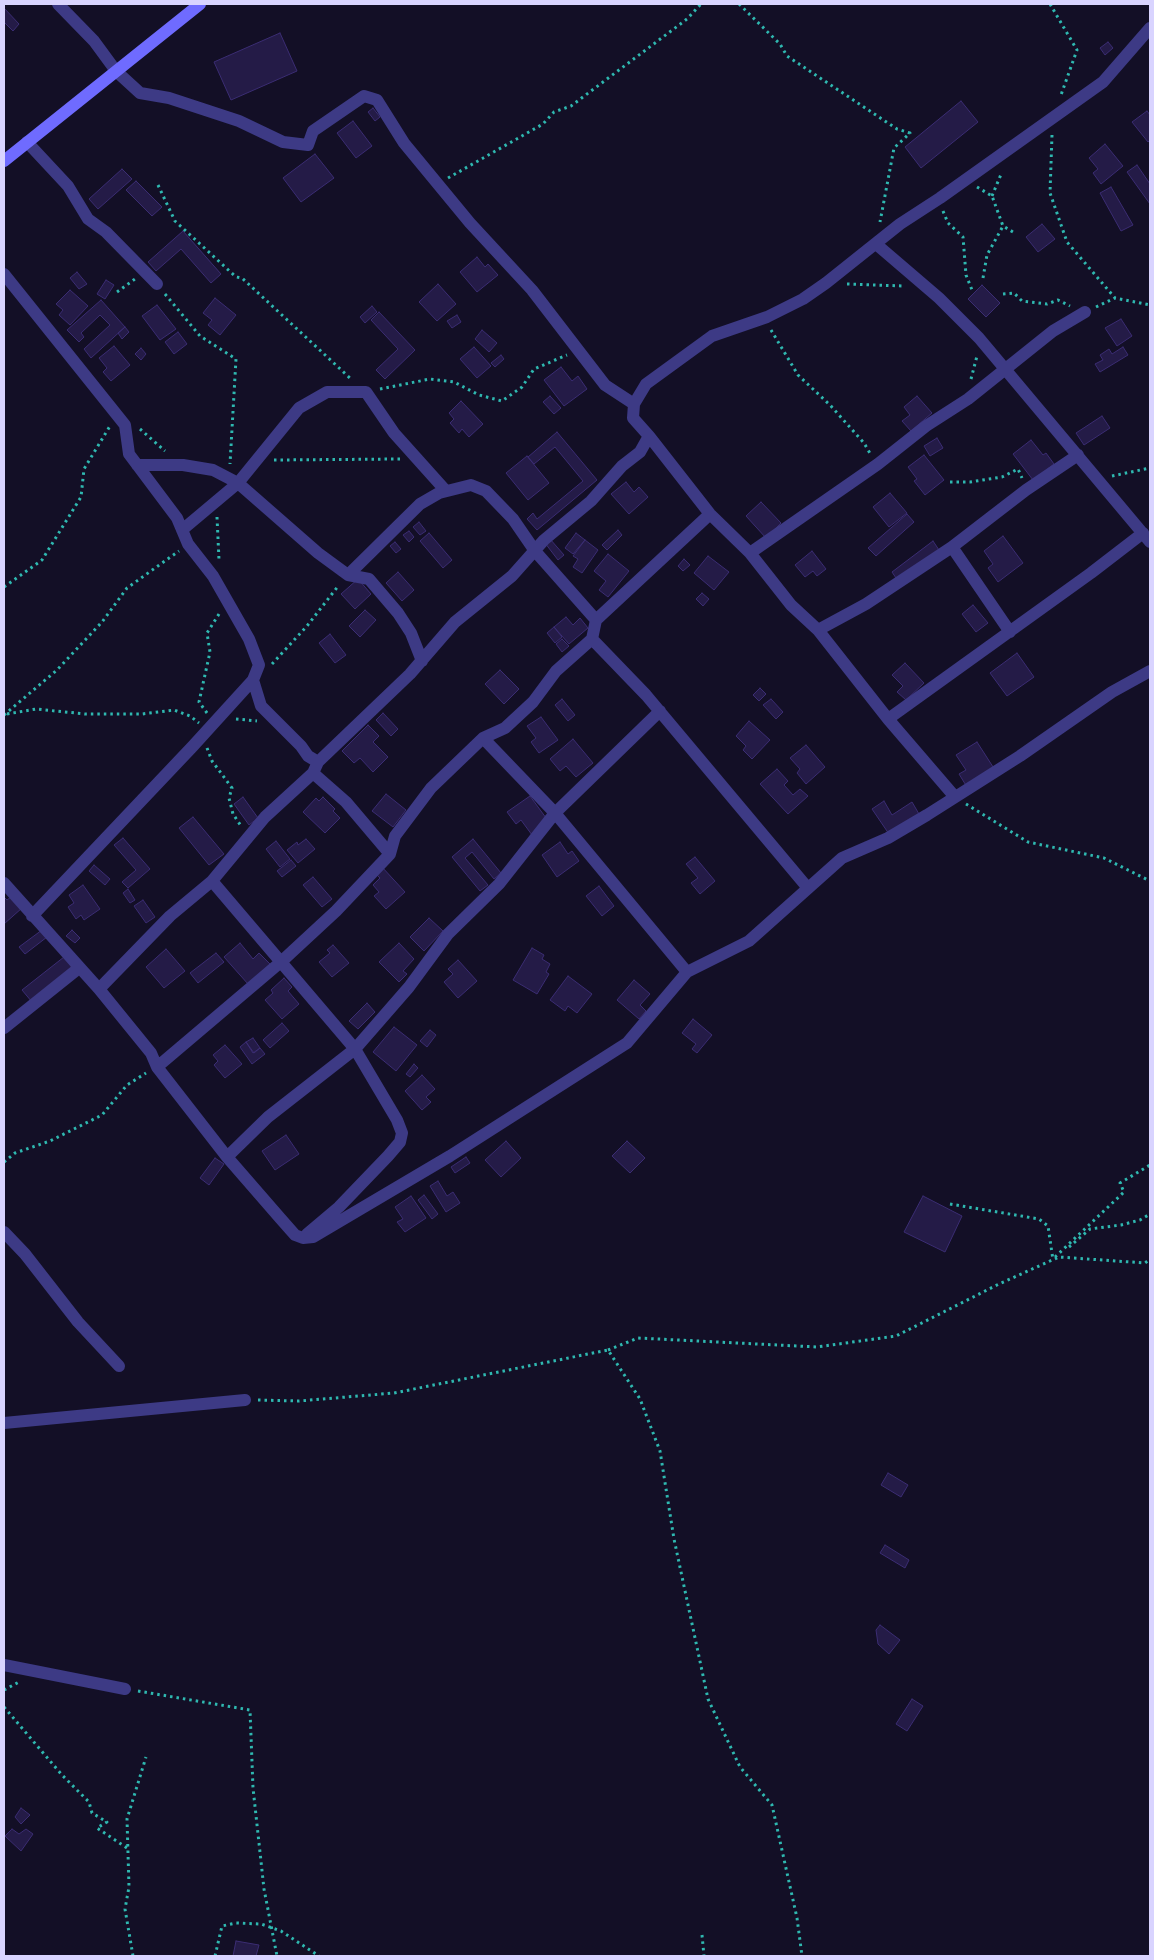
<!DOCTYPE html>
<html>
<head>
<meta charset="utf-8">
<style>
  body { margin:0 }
  #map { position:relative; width:1154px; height:1960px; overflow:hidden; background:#130f26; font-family:"PT Sans Narrow",sans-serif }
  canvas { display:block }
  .frame { position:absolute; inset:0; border:5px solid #d9d4ff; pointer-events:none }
</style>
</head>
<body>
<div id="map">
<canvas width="1154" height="1960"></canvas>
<div class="frame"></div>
</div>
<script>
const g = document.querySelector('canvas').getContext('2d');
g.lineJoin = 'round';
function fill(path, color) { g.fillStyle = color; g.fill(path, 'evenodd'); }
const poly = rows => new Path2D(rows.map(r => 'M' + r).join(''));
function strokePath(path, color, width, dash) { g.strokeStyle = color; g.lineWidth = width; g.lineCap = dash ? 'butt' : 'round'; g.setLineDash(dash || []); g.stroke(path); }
const building = poly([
  [4,8,19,24,13,31,4,22,4,8],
  [280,33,297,71,231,100,214,62,280,33],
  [1108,42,1113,48,1105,55,1100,48,1108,42],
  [961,101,978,122,921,168,905,147,961,101],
  [373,108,380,117,375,121,368,112,373,108],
  [1147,111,1150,115,1150,140,1148,142,1132,122,1147,111],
  [353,121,372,146,356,158,337,133,353,121],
  [1105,144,1123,166,1101,184,1093,173,1098,169,1089,158,1105,144],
  [315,154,334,178,301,202,283,178,315,154],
  [1137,165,1150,184,1150,204,1127,172,1137,165],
  [122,169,132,179,98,209,89,199,122,169],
  [136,181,162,207,152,216,126,190,136,181],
  [1111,187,1133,225,1121,231,1100,193,1111,187],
  [1042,224,1055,239,1038,252,1026,237,1042,224],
  [183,231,221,274,211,283,181,249,156,271,148,262,183,231],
  [477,257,485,267,488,264,498,275,477,292,460,272,477,257],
  [77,272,87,284,79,289,70,278,77,272],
  [106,280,114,285,105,299,97,294,106,280],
  [438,284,456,304,437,321,419,302,438,284],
  [982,285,1000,303,986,317,968,299,982,285],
  [70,290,88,306,70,325,59,315,63,310,56,304,70,290],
  [215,298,236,315,220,335,208,325,212,320,203,313,215,298],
  [101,300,125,327,91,358,84,349,110,325,100,315,81,333,84,337,79,342,67,330,101,300],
  [157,305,176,329,160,340,142,316,157,305],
  [372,306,377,312,365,323,360,317,372,306],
  [379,312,415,350,385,379,376,370,398,349,371,320,379,312],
  [457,315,461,322,452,328,447,321,457,315],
  [1121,319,1132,336,1117,346,1105,328,1121,319],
  [125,327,129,332,122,339,118,333,125,327],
  [482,330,497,343,489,352,475,339,482,330],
  [178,332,187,344,174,354,165,342,178,332],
  [114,346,130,365,111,381,103,372,107,368,99,358,114,346],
  [474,347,491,366,477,378,460,359,474,347],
  [1123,347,1128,355,1100,372,1095,364,1103,360,1100,355,1109,349,1112,354,1123,347],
  [141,348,146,354,141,360,135,354,141,348],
  [501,355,504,359,495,367,491,363,501,355],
  [561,367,572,381,578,376,587,389,564,406,544,380,561,367],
  [550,396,561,408,554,414,543,402,550,396],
  [917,396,932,413,911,431,902,421,910,415,904,407,917,396],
  [461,401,483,424,469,437,462,429,459,433,450,423,454,419,449,413,461,401],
  [1102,416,1110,428,1084,445,1076,433,1102,416],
  [557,432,597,480,537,530,527,519,533,513,537,519,583,481,555,447,534,464,528,457,557,432],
  [937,438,943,448,930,456,924,446,937,438],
  [1031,440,1043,455,1046,453,1054,464,1033,480,1013,454,1031,440],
  [924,455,944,480,925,495,914,481,917,479,908,467,924,455],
  [527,456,549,483,528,500,506,473,527,456],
  [626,482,634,492,639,487,648,497,629,514,611,494,626,482],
  [890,493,907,513,889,527,873,507,890,493],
  [761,502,781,523,766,538,746,516,761,502],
  [907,514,914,522,876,556,868,548,907,514],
  [419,522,426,531,420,535,413,527,419,522],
  [618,530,622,535,607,550,602,545,618,530],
  [409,531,414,537,409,542,403,535,409,531],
  [429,533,452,560,443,568,420,541,429,533],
  [576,533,585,540,573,554,565,548,576,533],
  [1003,536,1023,563,998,582,988,568,993,564,984,551,1003,536],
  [550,539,564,555,558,560,545,543,550,539],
  [585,540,598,550,582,573,573,567,578,559,573,556,585,540],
  [933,541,939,550,898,581,892,572,933,541],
  [395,542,401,549,396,553,390,546,395,542],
  [812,551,826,569,817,576,813,571,805,577,795,565,812,551],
  [608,554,629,571,608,597,599,590,606,581,594,571,608,554],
  [708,556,729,572,714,590,694,573,708,556],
  [684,559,690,565,683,571,678,566,684,559],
  [398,572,414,590,402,601,386,583,398,572],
  [358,579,371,594,355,609,341,594,358,579],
  [702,593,709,599,703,606,696,599,702,593],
  [973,605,988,623,976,632,962,614,973,605],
  [365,610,376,620,360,637,349,626,365,610],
  [566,617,573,625,580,618,588,628,569,644,554,627,566,617],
  [554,627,562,637,555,643,547,633,554,627],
  [330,634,346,655,335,663,319,643,330,634],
  [562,639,569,646,562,652,556,644,562,639],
  [1017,653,1034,677,1007,696,990,673,1017,653],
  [905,663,924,683,906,700,897,692,903,686,892,675,905,663],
  [500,670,519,689,504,704,485,684,500,670],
  [760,688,766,694,759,701,753,695,760,688],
  [562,699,575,715,568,721,555,705,562,699],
  [771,699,783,712,776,719,763,705,771,699],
  [383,713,398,729,391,736,376,720,383,713],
  [541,717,558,740,539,753,531,742,536,738,527,726,541,717],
  [749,721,770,740,752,759,743,750,746,746,736,736,749,721],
  [368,725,379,736,373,742,388,757,373,772,360,758,354,763,342,751,368,725],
  [573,739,593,763,576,777,566,766,560,771,550,759,573,739],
  [977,742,995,770,967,787,959,774,966,770,956,755,977,742],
  [806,745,825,767,806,784,797,773,800,769,790,758,806,745],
  [777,769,788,781,784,785,793,795,800,789,808,796,788,814,760,784,777,769],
  [386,794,406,810,393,827,372,811,386,794],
  [530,796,549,822,532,835,521,820,516,824,507,812,530,796],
  [243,797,258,818,249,825,234,804,243,797],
  [323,797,335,809,333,811,340,818,325,833,303,812,316,798,319,801,323,797],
  [884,801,892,815,912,802,919,814,889,834,872,809,884,801],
  [193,817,224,854,209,865,179,828,193,817],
  [123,838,150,869,128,888,122,882,136,870,114,845,123,838],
  [306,839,315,849,298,863,287,850,297,842,298,845,306,839],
  [473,839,501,873,494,879,472,852,465,858,488,885,480,891,452,857,473,839],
  [276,841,290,859,280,867,266,849,276,841],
  [560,842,568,854,572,851,579,861,557,877,542,855,560,842],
  [695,857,715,881,700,894,691,883,698,878,686,864,695,857],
  [291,860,296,866,282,877,277,871,291,860],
  [94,865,110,879,105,885,89,871,94,865],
  [382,867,405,892,386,909,374,896,379,892,373,885,380,878,375,873,382,867],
  [313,877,332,899,322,907,303,885,313,877],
  [83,885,100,909,84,920,81,915,76,919,68,907,74,903,69,895,83,885],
  [599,886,614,906,602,916,586,896,599,886],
  [128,889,135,900,130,903,123,893,128,889],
  [4,897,7,900,11,897,22,908,4,924,4,897],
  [143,900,155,917,146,923,134,906,143,900],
  [429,918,443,931,424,951,410,937,429,918],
  [42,930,47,937,25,954,19,947,42,930],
  [72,930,80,938,75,943,66,936,72,930],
  [240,943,253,959,259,953,270,964,248,984,224,957,240,943],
  [399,943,414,959,403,971,407,974,399,982,379,962,399,943],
  [333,945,349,963,332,977,319,962,330,953,327,950,333,945],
  [532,948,544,955,542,959,550,964,546,972,549,974,537,994,513,980,532,948],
  [166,949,185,971,164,988,146,967,166,949],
  [216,953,224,962,198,983,190,973,216,953],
  [64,957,73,969,32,1002,22,990,64,957],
  [458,960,477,981,458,998,444,982,453,974,448,969,458,960],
  [568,976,592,994,577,1013,568,1006,565,1011,550,1000,568,976],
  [284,978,292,987,288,991,299,1004,282,1019,265,1000,273,993,271,990,284,978],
  [634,980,650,994,640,1005,646,1011,639,1019,617,1000,634,980],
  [367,1003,375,1012,358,1029,349,1021,367,1003],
  [693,1019,712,1035,697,1053,692,1049,696,1044,682,1033,693,1019],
  [282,1023,289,1031,270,1048,263,1040,282,1023],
  [394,1027,417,1045,396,1071,373,1052,394,1027],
  [430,1030,436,1035,427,1047,420,1041,430,1030],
  [253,1038,260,1048,253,1053,246,1042,253,1038],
  [246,1042,254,1053,260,1048,265,1054,252,1064,240,1047,246,1042],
  [225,1045,242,1064,225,1078,214,1065,218,1061,213,1055,225,1045],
  [414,1064,418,1068,410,1077,406,1074,414,1064],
  [422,1075,435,1089,426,1097,431,1102,422,1110,405,1091,422,1075],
  [286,1135,299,1154,275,1170,262,1151,286,1135],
  [506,1141,521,1158,501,1177,485,1160,506,1141],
  [627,1141,645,1158,630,1173,612,1156,627,1141],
  [466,1157,470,1163,455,1173,451,1167,466,1157],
  [215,1158,224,1164,209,1185,200,1178,215,1158],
  [438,1181,447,1196,453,1192,460,1203,446,1212,430,1186,438,1181],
  [424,1195,438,1214,432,1219,418,1200,424,1195],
  [411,1196,426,1218,405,1232,397,1222,403,1219,395,1207,411,1196],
  [923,1196,962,1216,945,1252,904,1232,923,1196],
  [888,1473,908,1485,901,1497,881,1485,888,1473],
  [885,1545,909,1560,905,1568,880,1553,885,1545],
  [880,1625,900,1640,889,1654,878,1644,876,1630,880,1625],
  [912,1699,923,1706,907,1731,896,1724,912,1699],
  [21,1808,30,1815,21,1824,15,1817,21,1808],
  [12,1829,19,1834,26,1829,33,1834,21,1851,5,1836,12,1829],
  [236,1941,259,1945,256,1956,233,1956,236,1941]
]);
const path = poly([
  [739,4,780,44,787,56,897,129,910,133,894,148,880,222],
  [1050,4,1077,50,1061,95],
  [1052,135,1050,193,1067,242,1115,298],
  [448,178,543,124,554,112,571,106,687,19,701,4],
  [158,185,175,221,236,277,242,278,351,379],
  [977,187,992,196,1003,226,1013,232],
  [992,196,1002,172],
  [943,211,948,223,963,237,966,275,972,290],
  [983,278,987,255,1003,226],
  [847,284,903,286],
  [117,292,135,279],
  [165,294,200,336,236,359,230,464],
  [1003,294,1014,293,1022,301,1047,304,1058,300,1070,306],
  [1096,307,1115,298,1150,305],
  [771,330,798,375,830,405,864,443,871,455],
  [971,379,977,356],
  [380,389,430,379,454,382,479,395,502,401,522,387,534,369,567,355],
  [140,429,165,451],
  [274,460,400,459],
  [1112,476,1150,468],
  [950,482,970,482,1002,477,1018,469,1022,478],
  [217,517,219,560],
  [4,587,42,560,81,497,84,469,110,426],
  [272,664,307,626,339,585],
  [207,713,199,702,210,652,207,633,219,614],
  [7,714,36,709,85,714,142,714,174,710,190,716,199,723],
  [4,715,57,670,102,622,127,588,179,551],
  [236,719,257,721],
  [207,748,212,761,232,788,229,798,233,814,241,826],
  [966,804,1028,842,1104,858,1150,881],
  [4,1162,15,1153,50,1141,102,1115,127,1085,146,1073],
  [950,1204,1039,1219,1048,1226,1053,1260],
  [1069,1247,1090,1229,1121,1225,1140,1220,1150,1214],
  [1055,1257,1124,1192,1120,1183,1150,1165],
  [608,1350,638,1338,817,1347,896,1336,999,1284,1059,1257,1145,1263,1150,1259],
  [258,1400,299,1401,394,1393,608,1350,640,1399,660,1451,674,1539,708,1699,740,1767,772,1805,797,1918,802,1956],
  [4,1690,19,1682],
  [138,1691,250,1710,253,1788,264,1889,277,1956],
  [4,1707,62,1775,89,1802,92,1813,107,1822,97,1828,127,1848],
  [702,1935,704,1956],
  [133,1956,125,1909,129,1887,127,1819,146,1757],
  [215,1956,222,1926,236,1923,261,1924,281,1931,319,1956]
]);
const street = poly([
  [58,4,94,41,116,71,140,93,169,98,239,121,283,142,308,145,313,131,364,96,377,100,404,143,470,223,532,290,605,385,634,404],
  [27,142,68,186,88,219,106,232,157,284],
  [876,244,939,298,979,338,1150,542],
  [4,274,125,425,129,454,177,518,188,544,213,576,249,639,259,665,253,680,261,706,301,746,308,756,318,762],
  [649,436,710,514,750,553,791,605,818,630,888,719,955,797],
  [137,465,183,465,213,470,238,483,318,553,348,575,369,579,398,613,411,633,422,661],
  [182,530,238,483,299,408,327,392,366,392,394,433,446,491],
  [952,547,1010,632],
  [750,553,878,464,926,426,968,399,1053,331,1085,312],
  [348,575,420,504,439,493,471,485,486,491,513,519,535,551,596,620],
  [818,630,866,604,952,547,1026,490,1078,455],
  [592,639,646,695,807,887],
  [888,719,1091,573,1143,533],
  [483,738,555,813,687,972],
  [313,773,346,802,390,854],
  [212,881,355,1049,397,1120,402,1133,400,1142,388,1156,339,1207,307,1234],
  [4,883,99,989,151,1053,157,1067,227,1157,280,1218,295,1235,303,1238,313,1237,450,1156,627,1043,687,972,749,941,842,858,888,838,927,815,1020,756,1112,692,1150,671],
  [32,916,193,746,253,680],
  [99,989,170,916,212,881,265,817,313,773,318,762,410,674,455,622,512,576,544,540,591,501,622,466,640,452,649,436,633,418,634,404,646,384,712,336,767,317,803,299,826,283,900,224,940,198,1103,82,1150,28],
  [4,1028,79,968],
  [157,1067,282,961,336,911,390,854,395,836,431,788,483,738,505,728,533,702,556,671,592,639,596,620,710,514],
  [227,1157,268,1117,355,1049,409,987,448,934,499,884,555,813,660,711],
  [4,1232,25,1254,78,1322,119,1366],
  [4,1423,245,1400],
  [4,1665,125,1689]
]);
const secondary = poly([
  [4,161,200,4]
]);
fill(building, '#241b47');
strokePath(building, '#3b2d73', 1);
strokePath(path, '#2fb8b0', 3, [2.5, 4]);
strokePath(street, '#3d3a85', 12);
strokePath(secondary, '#6f6bff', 12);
</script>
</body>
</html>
